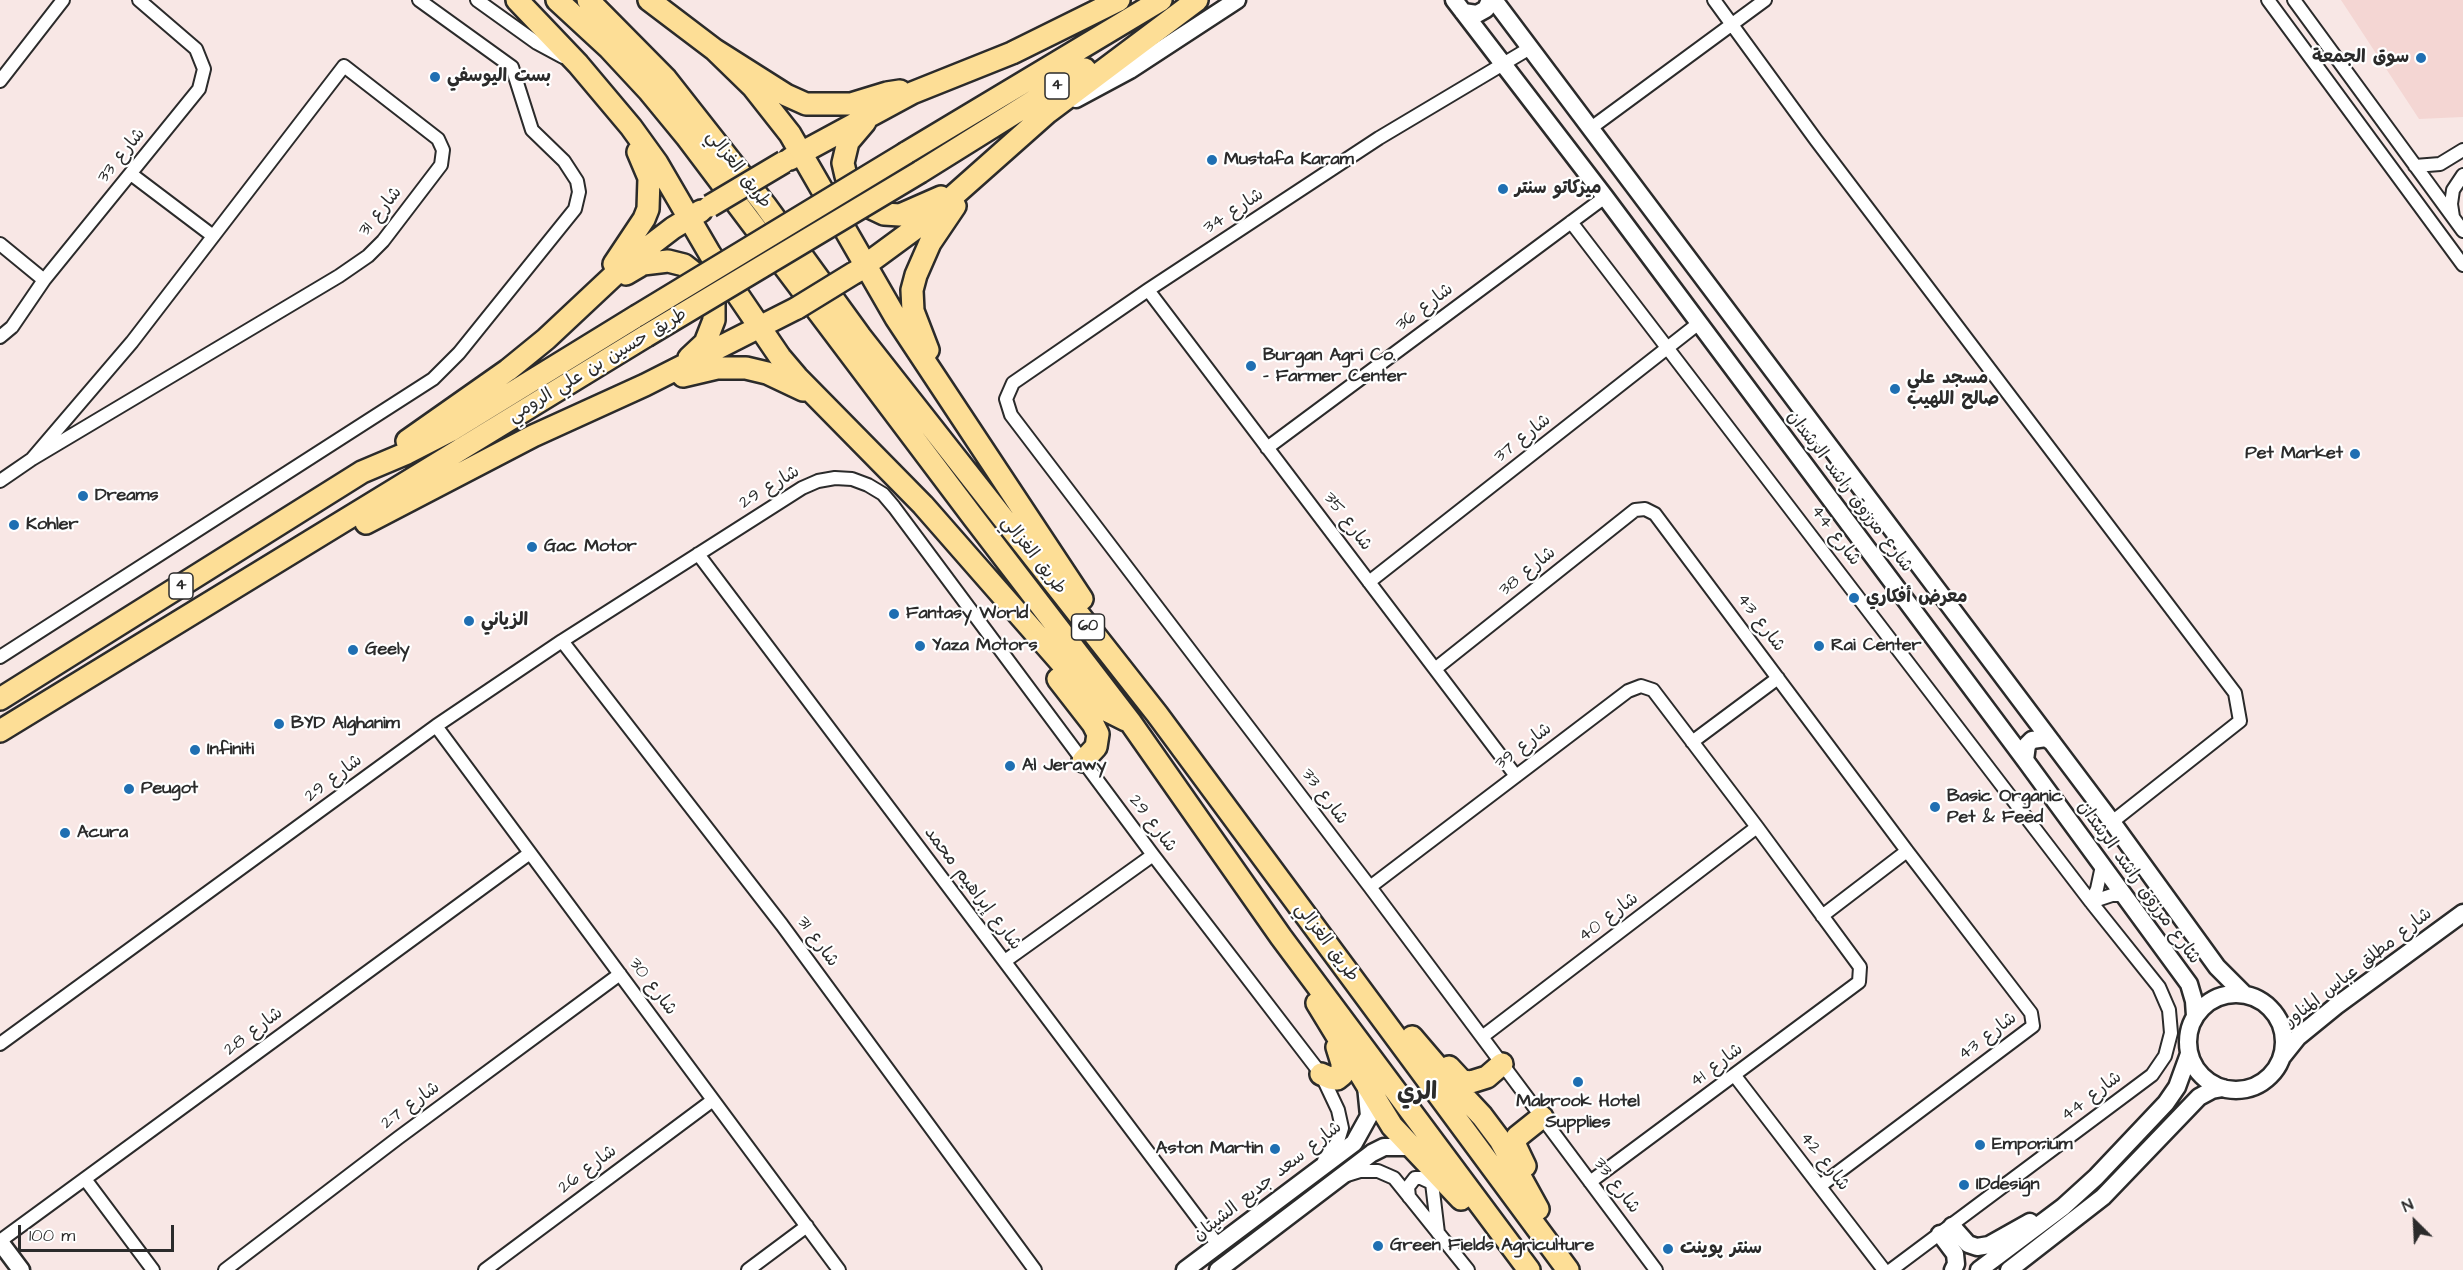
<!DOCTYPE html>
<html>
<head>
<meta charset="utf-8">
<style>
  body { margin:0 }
  #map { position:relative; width:2463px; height:1270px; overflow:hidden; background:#f8e7e5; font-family:"Architects Daughter",sans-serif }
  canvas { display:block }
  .north { position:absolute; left:2385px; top:1192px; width:60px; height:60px; -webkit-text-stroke:4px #fff; paint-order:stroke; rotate:336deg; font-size:16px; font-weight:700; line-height:24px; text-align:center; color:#2b2b2b }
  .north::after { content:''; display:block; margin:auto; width:21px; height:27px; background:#2b2b2b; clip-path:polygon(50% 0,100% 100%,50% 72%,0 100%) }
  .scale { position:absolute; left:18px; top:1225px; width:156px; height:27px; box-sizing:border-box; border:3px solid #2b2b2b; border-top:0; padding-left:8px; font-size:18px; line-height:21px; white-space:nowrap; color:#2b2b2b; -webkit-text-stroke:4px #fff; paint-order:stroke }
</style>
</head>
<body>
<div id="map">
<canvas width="2463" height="1270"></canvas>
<div class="north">N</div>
<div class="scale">100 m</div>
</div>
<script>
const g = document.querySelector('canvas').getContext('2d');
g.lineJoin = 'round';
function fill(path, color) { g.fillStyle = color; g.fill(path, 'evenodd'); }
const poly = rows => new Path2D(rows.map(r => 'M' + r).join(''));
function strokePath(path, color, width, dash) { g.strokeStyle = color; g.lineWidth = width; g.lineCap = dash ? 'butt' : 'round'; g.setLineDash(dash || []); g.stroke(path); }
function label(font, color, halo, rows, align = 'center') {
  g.font = font + ' "Architects Daughter","Playpen Sans Arabic",sans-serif'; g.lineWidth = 4.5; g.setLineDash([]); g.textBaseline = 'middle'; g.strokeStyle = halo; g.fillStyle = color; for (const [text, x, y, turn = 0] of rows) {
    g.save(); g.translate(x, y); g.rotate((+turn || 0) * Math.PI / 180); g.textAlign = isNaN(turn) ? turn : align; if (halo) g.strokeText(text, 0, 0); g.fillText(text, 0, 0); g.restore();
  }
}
const built = poly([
  [2341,0,2463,0,2463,117,2419,119]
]);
const street = poly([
  [477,0,537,43,563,57],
  [1714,0,1816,140,2235,693,2240,721,2112,822],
  [2268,0,2463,265],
  [2294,0,2463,231],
  [1530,48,1379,138,1148,290,1013,383,1006,399,1011,415,1370,887,1656,1270],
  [0,81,63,0],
  [1591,128,1765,0],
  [2415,166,2440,164,2463,150],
  [131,174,213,236],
  [2453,217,2451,204,2453,190,2463,175],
  [1571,222,2091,902,2159,987,2169,1010,2171,1033,2165,1056,2152,1075,1891,1270],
  [0,244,44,280],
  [1148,290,1516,776],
  [0,337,12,327,44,280,199,89,204,69,196,49,139,0],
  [1267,448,1605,197],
  [0,481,32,459,339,276,368,256,383,241,441,165,443,150,438,139,344,66,132,342,32,459],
  [698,554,1218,1245],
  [1369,582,1699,323],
  [562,641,782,925,1035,1270],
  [0,657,433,379,459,353,575,209,579,192,577,181,564,161,532,130,512,67,419,0],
  [1435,669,1635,510,1645,509,1655,514,1907,851,2031,1013,2033,1026,1820,1186],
  [436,726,839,1270],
  [1692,742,1778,678],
  [1370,887,1628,691,1641,686,1653,690,1757,827,1860,967,1859,982,1590,1182],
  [2091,902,2097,889,2102,866],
  [2091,902,2112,895,2123,895],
  [1822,916,1907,851],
  [1005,961,1153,855],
  [1482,1037,1757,827],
  [0,1044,436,726,562,641,802,488,818,481,835,478,852,479,868,485,883,494,894,507,1153,855,1321,1074,1338,1110,1342,1128,1338,1141,1324,1161],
  [1735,1076,1884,1270],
  [1347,1175,1360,1171,1378,1171,1394,1178,1468,1270],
  [85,1179,153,1270],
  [1409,1197,1408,1187,1415,1178,1421,1178,1432,1183,1438,1233],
  [0,1241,530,853],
  [225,1270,398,1138,620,974],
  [485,1270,713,1100],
  [748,1270,807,1226]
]);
const secondary = poly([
  [1454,0,1605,197,2025,760,2189,984,2194,1001,2195,1016],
  [1494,0,2112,822,2217,967,2244,994],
  [1463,12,1477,14,1486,9,1490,0],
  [1076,99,1130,70,1237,0],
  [2025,760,2027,745,2032,740,2046,738,2052,742],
  '2188 1042a48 48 0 1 1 96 0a48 48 0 1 1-96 0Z',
  [2282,1057,2298,1037,2336,1006,2463,913],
  [1952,1226,1968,1244,1977,1247,1989,1245,2030,1222],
  [1940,1234,1955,1254,1956,1264,1953,1270],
  [0,1242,21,1270],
  [1185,1270,1354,1143,1369,1116,1366,1086],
  [1218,1270,1372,1153,1384,1147,1413,1147],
  [1979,1270,2063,1207,2096,1177,2166,1103,2177,1087,2189,1054],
  [2009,1270,2103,1197,2199,1097,2212,1090,2223,1088]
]);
const highway = poly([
  [517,0,578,64,631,127,657,163,710,254,780,357,797,377,923,505,1100,707,1126,720],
  [557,0,609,48,649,91,686,136,973,517,1131,723,1281,937,1529,1270],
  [588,0,666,79,765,205,860,336,1157,714,1568,1270],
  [649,0,715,50,786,95,806,104,851,104,887,93,900,91],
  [715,50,753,87,790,134,896,318,1082,599],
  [865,122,848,142,843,163,846,176,865,205,884,214,900,215,941,197],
  [906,153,1161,0],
  [790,159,912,93,1012,53,1119,0],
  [920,172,1085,69],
  [614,264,644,219,648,209,649,178,638,152],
  [856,272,924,222,1048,112,1197,0],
  [626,274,643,264,668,261,684,265,703,280,714,303,714,320,705,343,689,358],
  [928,350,913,311,912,290,916,275,930,243,955,206],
  [683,376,717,368,746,368,767,373,803,390],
  [407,441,508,370,546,339,626,264,673,228,701,211],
  [366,523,533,436,645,385,797,308],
  [1058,679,1093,724,1098,734,1096,747,1083,761],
  [0,699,362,472,407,453,450,431,637,316],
  [0,731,646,336],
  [1317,1003,1392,1126,1461,1199],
  [1412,1037,1453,1085,1482,1116,1500,1140,1538,1209],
  [1449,1067,1462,1081,1471,1082,1487,1077,1502,1064],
  [1321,1074,1330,1078,1337,1079,1342,1075,1342,1063,1337,1047],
  [1525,1166,1515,1145,1517,1137,1542,1117]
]);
const highwayBridge = poly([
  [710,206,784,162],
  [797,308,854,273],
  [637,316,906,153],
  [646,336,920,172]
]);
const markers = [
  [2421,58,6,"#1f6fb2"],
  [435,77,6,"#1f6fb2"],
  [1212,160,6,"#1f6fb2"],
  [1503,189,6,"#1f6fb2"],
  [1251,366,6,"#1f6fb2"],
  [1895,389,6,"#1f6fb2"],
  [2355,454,6,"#1f6fb2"],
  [83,496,6,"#1f6fb2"],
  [14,525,6,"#1f6fb2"],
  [532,547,6,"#1f6fb2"],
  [1854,598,6,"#1f6fb2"],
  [894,614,6,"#1f6fb2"],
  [469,621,6,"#1f6fb2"],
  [920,646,6,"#1f6fb2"],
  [1819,646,6,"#1f6fb2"],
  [353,650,6,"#1f6fb2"],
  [279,724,6,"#1f6fb2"],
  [195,750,6,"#1f6fb2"],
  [1010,766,6,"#1f6fb2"],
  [129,789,6,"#1f6fb2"],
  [1935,807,6,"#1f6fb2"],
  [65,833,6,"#1f6fb2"],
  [1578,1082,6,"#1f6fb2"],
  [1980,1145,6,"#1f6fb2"],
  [1275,1149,6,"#1f6fb2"],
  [1964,1185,6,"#1f6fb2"],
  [1378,1246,6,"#1f6fb2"],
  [1668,1249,6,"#1f6fb2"]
];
const shields = [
  [1057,86,24],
  [181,586,24],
  [1088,627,33]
];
const shieldNames = [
  ["4",1057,86],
  ["4",181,586],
  ["60",1088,627]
];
const poiNames = [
  ["سوق الجمعة",2409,58,"right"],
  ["بست اليوسفي",447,77],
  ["Mustafa Karam",1224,160],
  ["ميركاتو سنتر",1515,189],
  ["Burgan Agri Co.",1263,356],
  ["- Farmer Center",1263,377],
  ["مسجد علي",1907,379],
  ["صالح اللهيب",1907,400],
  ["Pet Market",2343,454,"right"],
  ["Dreams",95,496],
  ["Kohler",26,525],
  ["Gac Motor",544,547],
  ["معرض أفكاري",1866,598],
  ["Fantasy World",906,614],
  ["الزياني",481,621],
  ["Yaza Motors",932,646],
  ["Rai Center",1831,646],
  ["Geely",365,650],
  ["BYD Alghanim",291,724],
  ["Infiniti",207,750],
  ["Al Jerawy",1022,766],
  ["Peugot",141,789],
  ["Basic Organic",1947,797],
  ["Pet & Feed",1947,818],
  ["Acura",77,833],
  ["Mabrook Hotel",1578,1102,"center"],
  ["Supplies",1578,1123,"center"],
  ["Emporium",1992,1145],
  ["Aston Martin",1263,1149,"right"],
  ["IDdesign",1976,1185],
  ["Green Fields Agriculture",1390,1246],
  ["سنتر پوينت",1680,1249]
];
const streetNames = [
  ["شارع 33",122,156,-51],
  ["طريق الغزالي",738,170,52],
  ["شارع 31",381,212,-51],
  ["شارع 34",1234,212,-33],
  ["شارع 36",1425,308,-37],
  ["طريق حسين بن علي الرومي",598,366,-31],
  ["شارع 37",1523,439,-38],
  ["شارع 29",770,488,-31],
  ["شارع مرزوق راشد الرشدان",1849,492,53],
  ["شارع 35",1347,522,53],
  ["شارع 44",1835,536,53],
  ["طريق الغزالي",1033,556,52],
  ["شارع 38",1528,572,-39],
  ["شارع 43",1760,623,53],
  ["شارع 39",1524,747,-37],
  ["شارع 29",334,779,-37],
  ["شارع 33",1324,797,53],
  ["شارع 29",1152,824,53],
  ["شارع مرزوق راشد الرشدان",2138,883,54],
  ["شارع إبراهيم محمد",972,889,53],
  ["شارع 40",1609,918,-37],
  ["شارع 31",817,942,54],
  ["طريق الغزالي",1326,943,53],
  ["شارع مطلق عباس المناور",2359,968,-38],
  ["شارع 30",652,987,53],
  ["شارع 28",254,1032,-37],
  ["شارع 43",1988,1037,-37],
  ["شارع 41",1717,1066,-37],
  ["شارع 44",2092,1097,-37],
  ["شارع 27",411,1106,-36],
  ["شارع 42",1824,1162,52],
  ["شارع 26",588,1170,-37],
  ["شارع سعد جديع الشيتان",1268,1182,-38],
  ["شارع 33",1616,1186,53]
];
const districtNames = [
  ["الري",1417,1094]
];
fill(built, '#f4d6d3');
strokePath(street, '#2b2b2b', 16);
strokePath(secondary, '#2b2b2b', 21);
strokePath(highway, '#2b2b2b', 26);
strokePath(street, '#fff', 12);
strokePath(secondary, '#fff', 16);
strokePath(highway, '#fdde96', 21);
strokePath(highwayBridge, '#2b2b2b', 26, []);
strokePath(highwayBridge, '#fdde96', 21);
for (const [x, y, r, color] of markers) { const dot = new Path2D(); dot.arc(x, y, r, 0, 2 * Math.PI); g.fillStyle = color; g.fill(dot); strokePath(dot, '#fff', 2); }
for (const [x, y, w] of shields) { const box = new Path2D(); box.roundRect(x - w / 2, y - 13, w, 26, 4.5); g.fillStyle = '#fff'; g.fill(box); strokePath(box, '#2b2b2b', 1.5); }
label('bold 16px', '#2b2b2b', null, shieldNames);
label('bold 18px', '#2b2b2b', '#fff', poiNames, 'left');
label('18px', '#2b2b2b', '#fff', streetNames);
label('bold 24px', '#2b2b2b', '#fff', districtNames);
</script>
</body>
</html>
